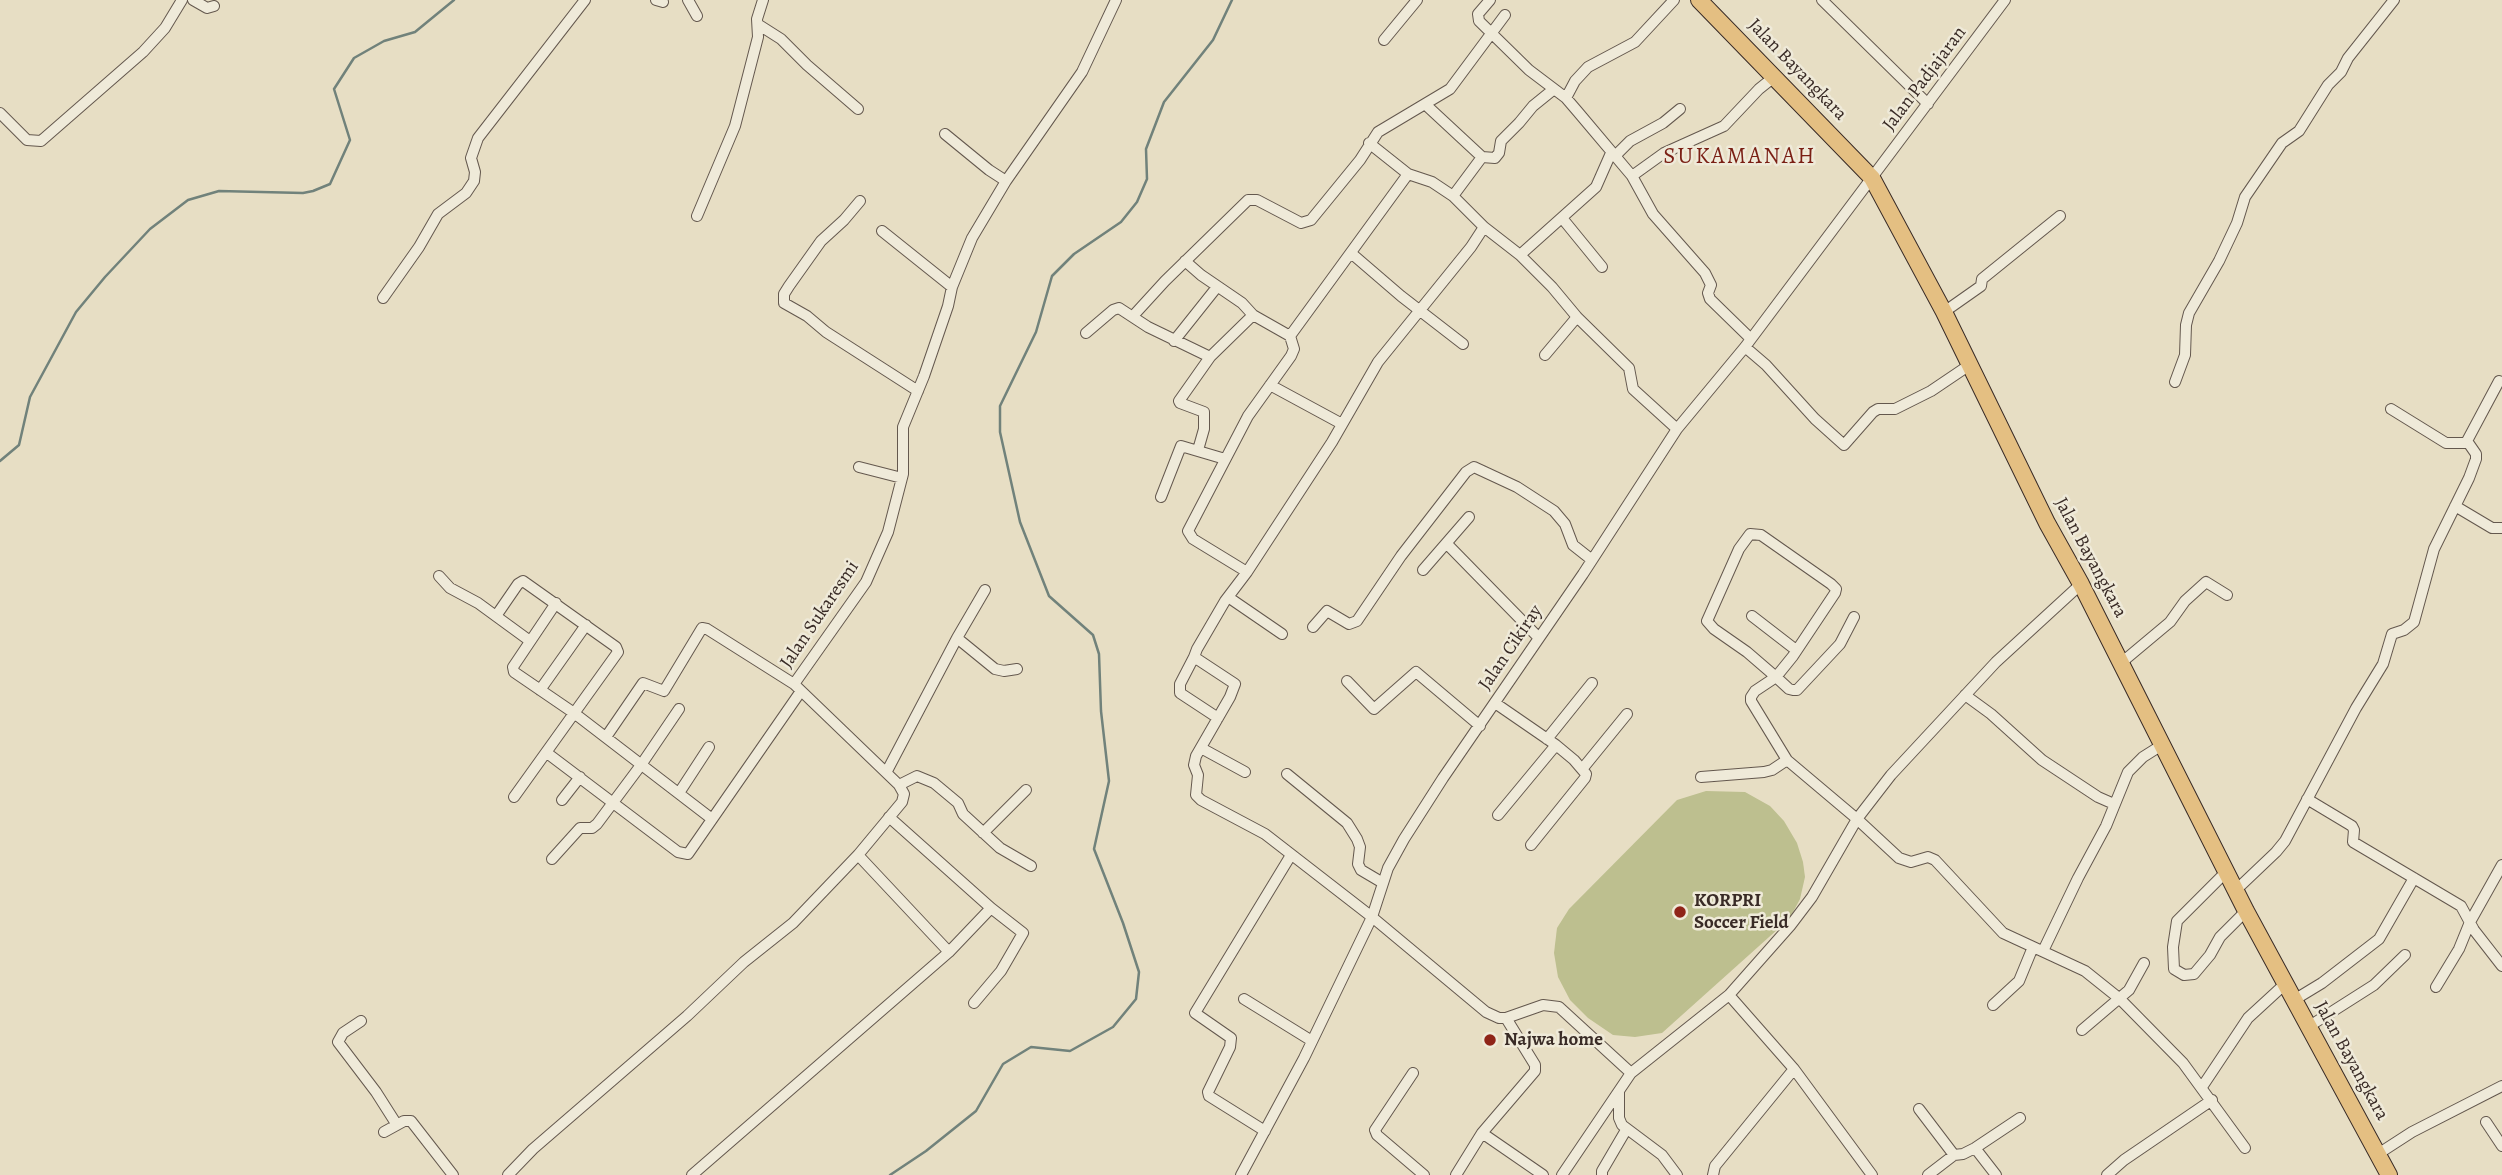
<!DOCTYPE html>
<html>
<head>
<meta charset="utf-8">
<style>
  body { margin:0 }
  canvas { display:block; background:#e7dec4 }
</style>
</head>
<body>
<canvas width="2502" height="1175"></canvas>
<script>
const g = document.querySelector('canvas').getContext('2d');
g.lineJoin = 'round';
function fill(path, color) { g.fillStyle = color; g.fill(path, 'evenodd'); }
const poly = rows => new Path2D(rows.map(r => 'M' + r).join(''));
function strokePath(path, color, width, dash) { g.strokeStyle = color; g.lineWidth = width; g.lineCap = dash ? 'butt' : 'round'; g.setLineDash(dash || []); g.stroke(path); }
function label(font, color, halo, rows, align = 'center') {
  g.font = font + ' Alegreya,serif'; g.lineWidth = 5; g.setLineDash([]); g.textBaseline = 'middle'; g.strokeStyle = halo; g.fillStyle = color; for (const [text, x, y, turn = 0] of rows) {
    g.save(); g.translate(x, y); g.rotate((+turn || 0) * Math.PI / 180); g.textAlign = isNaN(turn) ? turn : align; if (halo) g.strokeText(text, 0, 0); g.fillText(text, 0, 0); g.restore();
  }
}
const green = poly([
  [1706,791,1745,792,1770,806,1784,821,1797,843,1803,862,1805,877,1800,899,1791,916,1778,929,1662,1033,1635,1037,1613,1035,1588,1018,1570,1000,1558,977,1554,953,1557,928,1569,909,1677,800]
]);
const stream = poly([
  [0,461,19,445,30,397,76,312,105,277,150,229,188,200,219,191,303,193,313,191,330,184,350,140,334,89,354,58,384,41,415,32,454,0],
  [890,1175,926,1151,976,1111,1003,1064,1031,1047,1070,1051,1113,1027,1136,999,1139,972,1123,923,1094,849,1109,781,1101,711,1099,654,1093,635,1049,596,1020,522,1000,432,1000,406,1036,332,1052,276,1074,254,1121,222,1137,202,1147,179,1146,149,1164,102,1213,40,1232,0]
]);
const minor = poly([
  [193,0,207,8,214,6],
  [656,0,663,2],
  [688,0,697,16],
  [1490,0,1478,14,1479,21,1529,70,1566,98,1578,112,1632,176,1653,214,1705,273,1711,285,1708,293,1710,299,1751,339],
  [1822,0,1928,104],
  [759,25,781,39,807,65,858,109],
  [1384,40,1417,0],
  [1566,98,1575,81,1588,67,1635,42,1674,0],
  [1426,105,1482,157,1453,196,1484,227,1471,247,1378,362,1332,442,1247,572,1225,601,1197,649,1194,657,1235,684,1230,697,1196,756,1194,765,1198,775,1196,795,1201,800,1265,834,1372,917,1486,1012,1499,1018,1506,1018,1543,1005,1559,1007,1631,1073,1729,995,1790,926,1812,897,1857,819,1891,775,1996,662,2081,584],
  [0,113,27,140,41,141,143,52,165,28,182,0],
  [945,134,989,170,1006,181],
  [1369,143,1408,174,1432,182,1453,196],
  [1615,156,1630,141,1663,123,1680,109],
  [1482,157,1495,158,1499,153,1501,141,1519,123,1533,106,1554,89],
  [1632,176,1664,153,1724,126,1759,89,1774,77],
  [860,201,844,220,821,241,789,286,784,294,784,303,807,316,826,332,918,391],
  [697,216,735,126,758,37,757,19,763,0],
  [1562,218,1602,267],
  [1484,227,1520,255,1552,287,1577,317,1629,368,1633,389,1677,429],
  [882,231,952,287],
  [1351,253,1401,296,1463,344],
  [1520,255,1596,187,1611,153],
  [1185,261,1201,275,1242,303,1253,315,1290,336,1408,174],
  [383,298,419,247,438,214,466,193,474,181,475,172,471,158,478,138,585,0],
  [1944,312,1981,286,1982,279,2060,216],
  [1133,316,1165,281,1248,200,1257,200,1301,223,1311,220,1360,160,1378,132,1450,89,1505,15],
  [1086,333,1113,310,1119,308,1148,327,1210,357,1253,315],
  [1174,341,1217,287],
  [1745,347,1766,365,1815,419,1844,445,1873,412,1878,409,1895,409,1931,391,1971,364],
  [1545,355,1577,317],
  [2175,382,2185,355,2186,325,2189,313,2219,261,2237,223,2245,197,2282,143,2299,131,2328,85,2341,72,2348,58,2394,0],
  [1270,385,1342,424],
  [2391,409,2446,443,2466,443],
  [1198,450,1204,429,1204,412,1180,403,1179,401,1210,357],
  [859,467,902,478],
  [1161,497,1181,446,1225,459],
  [2455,506,2492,528,2502,528],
  [1448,545,1539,638],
  [1423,570,1469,517],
  [1247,572,1193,539,1188,531,1248,416,1291,356,1294,349,1290,336],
  [439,576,450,588,478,603,530,641],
  [1228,597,1282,634],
  [556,603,513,667,514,672,574,713,712,819],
  [496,616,518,584,523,581,616,647,618,652,514,797],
  [1752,616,1796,650],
  [1854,617,1840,644,1797,690,1793,690,1789,689,1776,677,1747,652,1714,629,1707,621,1739,549,1750,534,1761,535,1831,584,1836,589,1835,593,1793,656,1776,677,1755,691,1751,697,1751,701,1787,760,1857,819,1899,858,1911,862,1928,857,1935,860,2003,933,2085,971,2120,999,2183,1063,2245,1148],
  [1313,627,1327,611,1349,624,1357,621,1401,556,1466,472,1474,467,1517,487,1554,511,1565,524,1573,545,1592,560],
  [957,638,995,669,1004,671,1017,669],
  [1194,657,1180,684,1180,693,1218,718],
  [2121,663,2170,622,2185,601,2206,582,2227,595],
  [1347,681,1374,709,1416,672,1480,726],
  [540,690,586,625],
  [1965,695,1991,714,2042,760,2098,797,2114,804],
  [1495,703,1556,745,1574,760,1586,774,1585,778,1531,845],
  [606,737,643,683,664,691,702,628,707,629,794,684],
  [1547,739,1592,683],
  [1201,748,1245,772],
  [547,753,678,852,688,854,801,691],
  [1583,768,1627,714],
  [887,771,957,638,985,590],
  [1287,774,1347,823,1357,839,1360,847,1358,864,1361,870,1383,883],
  [1701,777,1764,772,1772,770,1787,760],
  [899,785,917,776,934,783,958,803,963,814,1000,848,1031,866],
  [679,793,709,747],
  [2307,799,2352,826,2354,830,2353,842,2461,906,2474,930,2502,966],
  [562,800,580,777],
  [1498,815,1556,745],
  [983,833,1026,790],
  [858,855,949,952],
  [552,859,580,828,592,828,597,824,641,765,679,709],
  [2226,872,2177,921,2173,947,2174,969,2184,975,2194,974,2210,955,2220,937,2246,911],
  [2235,891,2276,852,2285,841,2356,708,2383,664,2392,634,2404,630,2414,622,2434,549,2469,478,2476,459,2476,454,2467,441,2499,381],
  [2043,951,2078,878,2106,826,2128,772,2143,757,2162,745],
  [2436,987,2459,949,2470,922,2502,865],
  [1729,995,1794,1069,1872,1175],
  [1244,999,1312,1041],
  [2294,1000,2322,983,2379,939,2414,878],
  [974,1003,1001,971,1023,933,991,908],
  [1993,1005,2019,981,2033,947],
  [361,1021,343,1033,338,1042,376,1092,397,1125],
  [2308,1027,2374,985,2405,955],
  [2082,1030,2129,990,2144,963],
  [1413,1073,1375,1130,1377,1135,1424,1175],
  [2202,1087,2248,1018,2285,984],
  [1619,1092,1619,1118,1622,1125,1662,1155,1677,1175],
  [1919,1109,1954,1155],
  [2486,1122,2502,1146],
  [1265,1131,1209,1096,1208,1092,1230,1047,1231,1038,1195,1013,1291,855],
  [384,1132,404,1121,411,1121,453,1175],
  [1482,1133,1543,1175],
  [1975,1148,1996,1175],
  [2378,1154,2412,1132,2502,1086],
  [508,1175,533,1149,687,1016,744,962,793,923,858,855,902,802,904,794,899,785,794,684,866,582,888,532,903,474,903,427,924,376,948,306,952,287,972,238,1006,181,1082,72,1116,0],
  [692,1175,949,952,991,908,889,817],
  [1241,1175,1304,1058,1372,917,1388,868,1404,839,1443,778,1583,574,1677,429,1745,347,2005,0],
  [1456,1175,1482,1133,1535,1071,1535,1065,1506,1018],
  [1562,1175,1631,1073],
  [1602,1175,1602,1171,1626,1130],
  [1713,1175,1715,1166,1794,1069],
  [1928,1175,1954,1155,1963,1154,1975,1148,2020,1118],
  [2107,1175,2124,1160,2212,1100]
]);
const trunk = poly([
  [1699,0,1872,178,1944,312,2047,523,2081,584,2246,911,2389,1175]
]);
const markers = [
  [1680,912,7,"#8f2418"],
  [1490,1040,7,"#8f2418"]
];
const streetNames = [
  ["Jalan Bayangkara",1797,70,46],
  ["Jalan Padjajaran",1925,79,-53],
  ["Jalan Bayangkara",2090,558,62],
  ["Jalan Sukaresmi",820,615,-56],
  ["Jalan Cikiray",1511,648,-56],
  ["Jalan Bayangkara",2351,1061,61]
];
const poiNames = [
  ["KORPRI",1694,901],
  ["Soccer Field",1694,923],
  ["Najwa home",1504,1040]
];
const quarterNames = [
  ["SUKAMANAH",1740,157]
];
fill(green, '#bdbf8f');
strokePath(stream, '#71827b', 2.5);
strokePath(minor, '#64584e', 12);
strokePath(trunk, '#392b26', 18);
strokePath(minor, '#efead9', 10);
strokePath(trunk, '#e4bf82', 16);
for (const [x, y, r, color] of markers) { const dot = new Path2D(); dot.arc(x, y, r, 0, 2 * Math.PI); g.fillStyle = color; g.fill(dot); strokePath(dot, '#efead9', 2.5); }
label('19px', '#392b26', '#efead9', streetNames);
label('bold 19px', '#392b26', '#efead9', poiNames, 'left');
g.letterSpacing = '2px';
label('23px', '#7a1f14', '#efead9', quarterNames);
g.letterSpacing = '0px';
</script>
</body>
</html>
